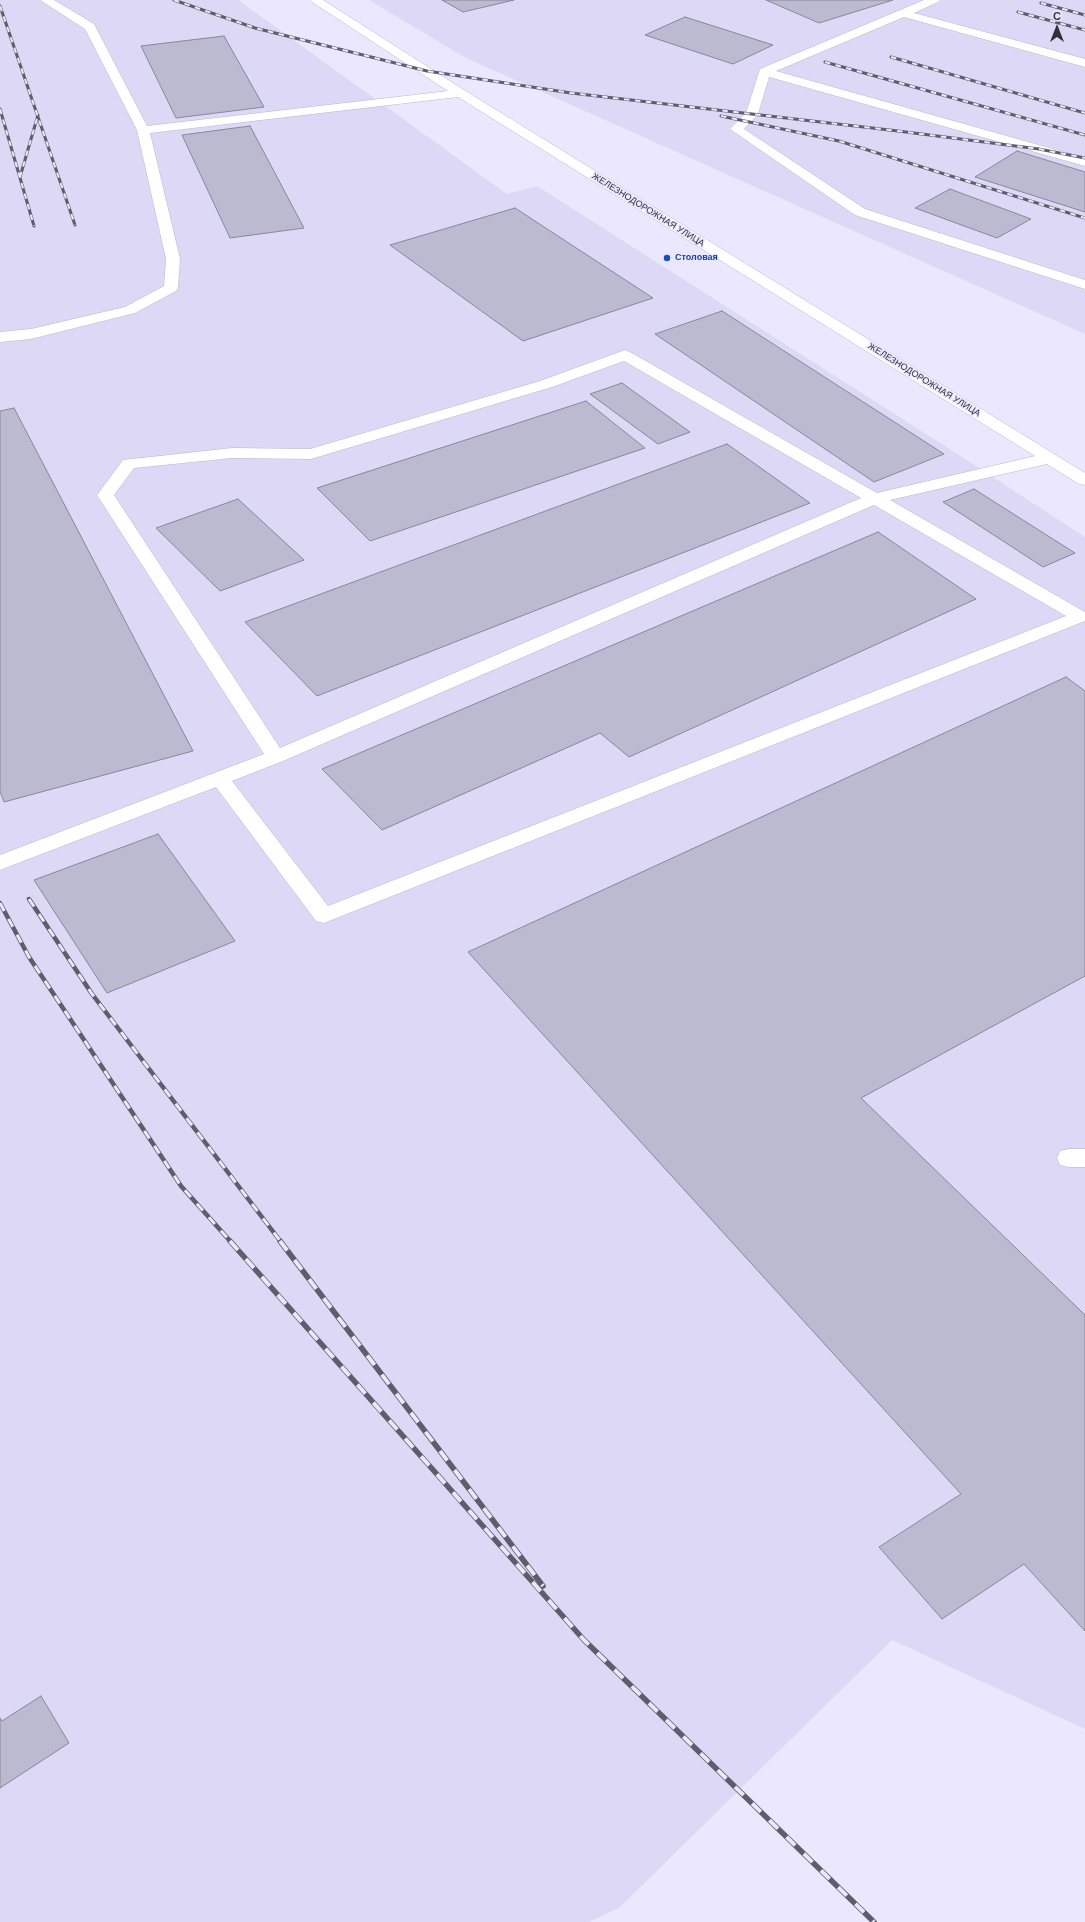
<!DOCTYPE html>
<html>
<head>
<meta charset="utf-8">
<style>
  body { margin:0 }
  #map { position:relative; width:1085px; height:1922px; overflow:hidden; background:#eae7ff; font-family:Arial,sans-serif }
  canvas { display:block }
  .north { position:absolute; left:1037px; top:8px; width:40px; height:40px; -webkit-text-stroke:3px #eae7ff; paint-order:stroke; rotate:0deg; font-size:11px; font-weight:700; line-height:16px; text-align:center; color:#323039 }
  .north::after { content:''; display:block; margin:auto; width:14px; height:18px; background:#323039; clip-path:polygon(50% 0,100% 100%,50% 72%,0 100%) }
</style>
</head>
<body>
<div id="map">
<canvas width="1085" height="1922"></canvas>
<div class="north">С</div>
</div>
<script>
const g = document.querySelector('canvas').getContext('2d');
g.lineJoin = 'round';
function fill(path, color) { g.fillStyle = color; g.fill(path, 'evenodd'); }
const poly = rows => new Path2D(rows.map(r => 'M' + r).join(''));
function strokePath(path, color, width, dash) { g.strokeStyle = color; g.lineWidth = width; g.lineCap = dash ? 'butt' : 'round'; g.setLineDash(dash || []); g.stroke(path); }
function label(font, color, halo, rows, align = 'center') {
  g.font = font + ' Arial,sans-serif'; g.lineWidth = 3; g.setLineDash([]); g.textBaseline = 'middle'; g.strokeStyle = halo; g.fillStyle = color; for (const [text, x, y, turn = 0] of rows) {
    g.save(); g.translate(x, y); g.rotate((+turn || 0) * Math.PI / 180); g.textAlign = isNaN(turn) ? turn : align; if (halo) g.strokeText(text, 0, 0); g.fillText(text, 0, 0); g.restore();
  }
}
const built = poly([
  [0,0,238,0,507,194,537,186,948,448,1085,537,1085,1729,892,1640,619,1908,589,1922,0,1922],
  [369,0,1085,0,1085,334,466,58]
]);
const building = poly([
  [442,0,514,0,463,12,442,0],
  [766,0,893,0,819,23,766,0],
  [685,17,773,45,733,64,645,35,685,17],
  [224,36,264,107,176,118,141,46,224,36],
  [250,126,304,228,230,238,182,135,250,126],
  [1017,151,1085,172,1085,212,975,177,1017,151],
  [950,189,1031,219,997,238,915,208,950,189],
  [515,208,653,298,523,341,390,245,515,208],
  [722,311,944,454,874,482,655,334,722,311],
  [622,383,690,432,658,444,590,394,622,383],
  [586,401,645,448,370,541,317,488,586,401],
  [14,408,193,751,4,802,0,791,0,411,14,408],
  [727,444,810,503,317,696,245,622,727,444],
  [974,489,1075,553,1043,567,943,502,974,489],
  [238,499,304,560,220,591,156,528,238,499],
  [878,532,976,599,629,757,600,733,382,830,322,769,878,532],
  [1066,677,1085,691,1085,976,861,1098,1085,1315,1085,1631,1024,1564,942,1619,879,1547,961,1494,468,952,1066,677],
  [158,834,235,941,107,993,34,880,158,834],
  [41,1696,69,1743,0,1788,0,1718,2,1721,41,1696]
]);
const minor = poly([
  [40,0,54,0,94,24,147,126,448,91,309,0,323,0,464,90,1085,473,1085,485,1079,484,1047,464,890,500,1085,612,1085,621,324,923,316,921,216,787,0,870,0,855,264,754,97,495,123,460,232,448,310,449,540,381,625,350,630,352,877,493,1035,456,458,97,150,133,180,259,178,288,176,291,135,313,31,339,0,342,0,332,31,329,125,307,164,286,166,259,137,130,85,29,40,0],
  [624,361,861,498,280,748,114,495,134,468,232,458,311,459,552,387,624,361],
  [874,505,1066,616,328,906,232,781,283,761,874,505],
  [924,0,940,0,938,2,914,13,1085,59,1085,67,904,17,776,71,1085,158,1085,166,769,77,758,114,744,129,865,209,1085,280,1085,289,855,215,730,129,746,113,760,69,924,0],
  [1069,1149,1085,1149,1085,1167,1069,1167,1060,1165,1057,1158,1060,1151,1069,1149]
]);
const railFar2 = poly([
  [174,0,255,28,427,71,571,93,898,131,1039,149,1085,158],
  [1041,3,1085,15],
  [0,6,75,225],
  [1018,12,1085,30],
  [891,57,1085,113],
  [825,62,1085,135],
  [0,109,34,226],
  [721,116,839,141,1085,218],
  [20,177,38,115]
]);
const railFar1 = poly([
  [29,899,92,994,281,1242],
  [0,903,29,957,181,1186,231,1242]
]);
const rail = poly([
  [230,1241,584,1640,874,1922],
  [280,1241,543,1586]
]);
const markers = [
  [667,258,4,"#1a4fb4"]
];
const farStreetnames = [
  ["ЖЕЛЕЗНОДОРОЖНАЯ УЛИЦА",648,210,32],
  ["ЖЕЛЕЗНОДОРОЖНАЯ УЛИЦА",924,380,32]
];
const farTransitnames = [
  ["Столовая",675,258]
];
fill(built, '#dcd8f6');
fill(building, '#bbbad1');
strokePath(building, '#88879c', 1);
strokePath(minor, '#bab7ce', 1);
fill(minor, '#fff');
strokePath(railFar2, '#605d6a', 3);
strokePath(railFar1, '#605d6a', 4.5);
strokePath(rail, '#605d6a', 5.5);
strokePath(railFar2, '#eae7ff', 2, [5.5]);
strokePath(railFar1, '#eae7ff', 3, [9]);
strokePath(rail, '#eae7ff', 4, [12]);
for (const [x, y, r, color] of markers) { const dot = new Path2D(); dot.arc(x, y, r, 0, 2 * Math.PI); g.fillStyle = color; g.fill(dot); strokePath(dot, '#eae7ff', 1.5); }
label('9px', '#323039', '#eae7ff', farStreetnames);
label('bold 9px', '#164399', '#eae7ff', farTransitnames, 'left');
</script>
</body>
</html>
